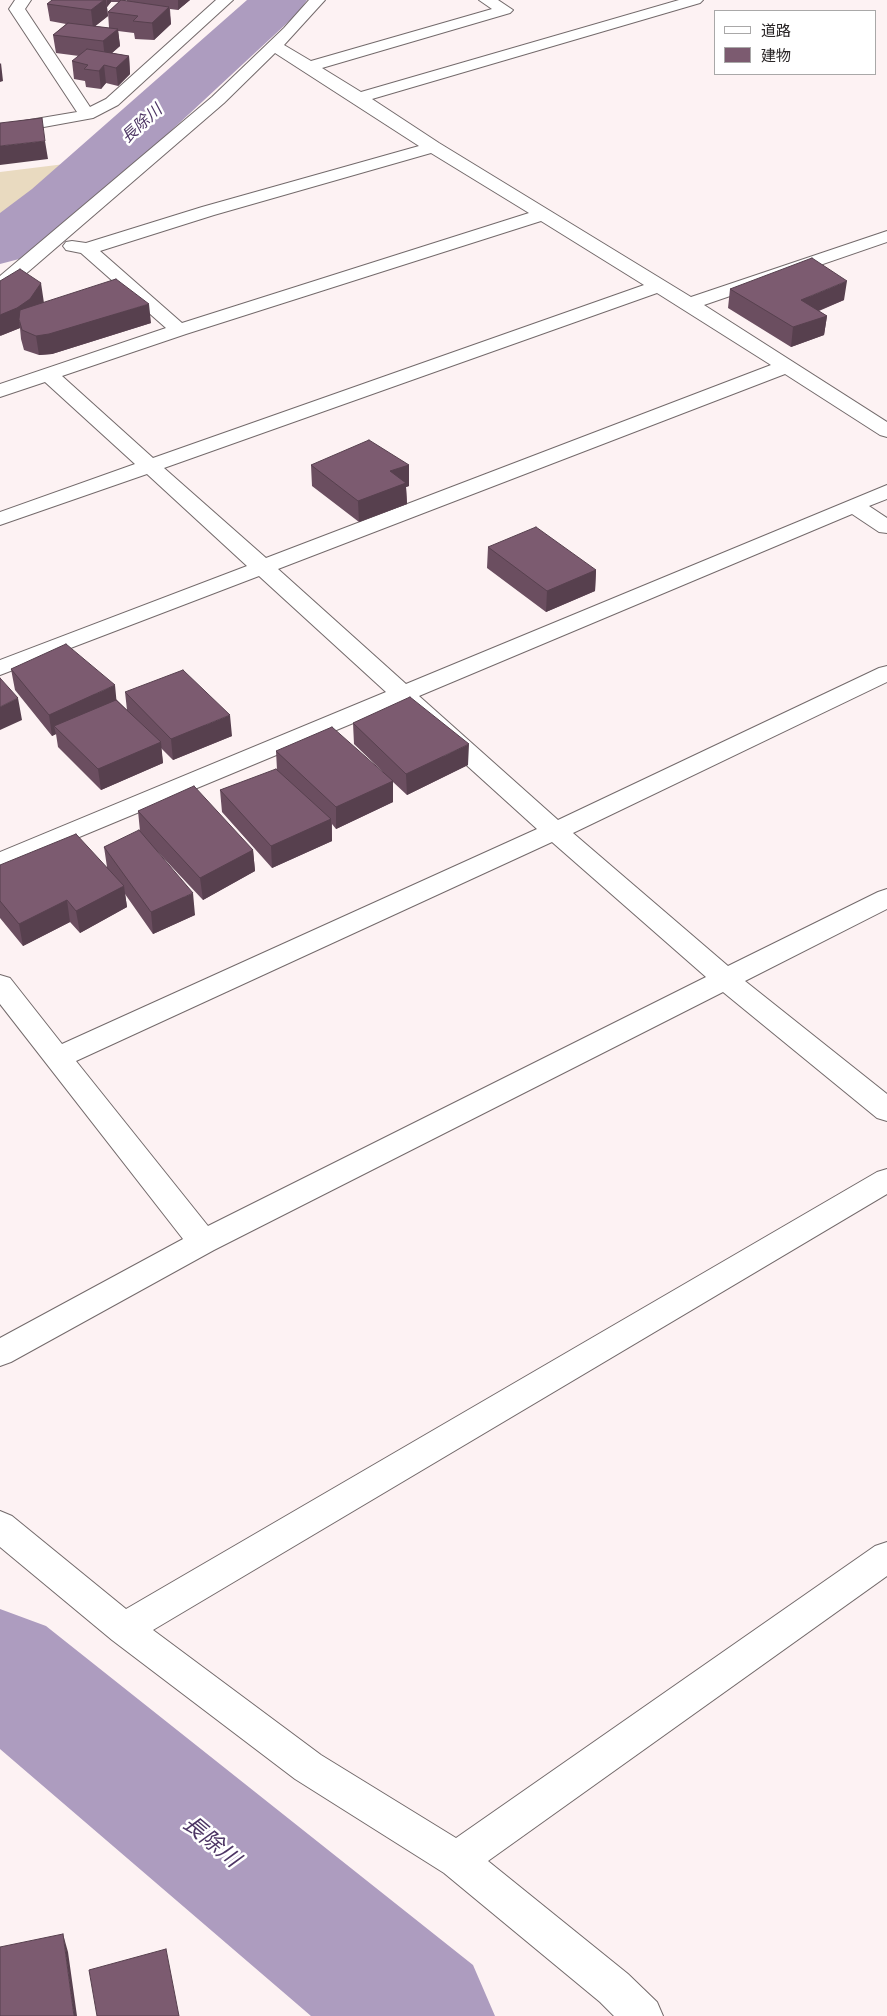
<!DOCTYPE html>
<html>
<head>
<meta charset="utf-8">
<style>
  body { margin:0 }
  #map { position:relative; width:887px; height:2016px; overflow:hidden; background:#fdf2f3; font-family:Manrope,"Noto Sans JP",sans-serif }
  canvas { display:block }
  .legend { position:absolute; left:714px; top:10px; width:162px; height:65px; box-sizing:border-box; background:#fff; border:1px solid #a9a8a8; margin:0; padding:6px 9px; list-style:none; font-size:15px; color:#292526 }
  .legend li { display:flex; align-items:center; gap:10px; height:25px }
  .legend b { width:25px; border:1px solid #a9a8a8 }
</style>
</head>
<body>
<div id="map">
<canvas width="887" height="2016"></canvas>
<ul class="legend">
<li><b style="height:6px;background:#fff"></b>道路</li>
<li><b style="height:14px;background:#7c5b70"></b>建物</li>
</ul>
</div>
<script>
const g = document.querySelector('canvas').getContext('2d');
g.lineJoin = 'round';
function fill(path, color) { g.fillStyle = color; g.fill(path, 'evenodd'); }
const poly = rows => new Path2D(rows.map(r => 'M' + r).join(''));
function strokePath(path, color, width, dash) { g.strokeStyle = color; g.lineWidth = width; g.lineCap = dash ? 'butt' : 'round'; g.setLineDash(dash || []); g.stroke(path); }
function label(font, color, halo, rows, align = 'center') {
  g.font = font + ' Manrope,"Noto Sans JP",sans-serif'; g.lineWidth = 5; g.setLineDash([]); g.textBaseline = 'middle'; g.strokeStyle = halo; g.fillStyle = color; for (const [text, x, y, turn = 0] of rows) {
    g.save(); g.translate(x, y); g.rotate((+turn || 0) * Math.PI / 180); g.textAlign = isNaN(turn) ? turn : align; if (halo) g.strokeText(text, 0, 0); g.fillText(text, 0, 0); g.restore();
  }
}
const green = poly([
  [73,163,21,206,0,221,0,172]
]);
const river = poly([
  [247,0,307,0,299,12,78,217,23,258,0,264,0,213,32,189,247,0],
  [0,1609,46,1626,473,1965,495,2016,311,2016,0,1749,0,1609]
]);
const street = poly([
  [15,0,31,0,25,9,90,107,106,99,216,0,233,0,118,105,93,118,0,135,0,125,77,112,9,9,15,0],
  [309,0,325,0,284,45,311,61,492,9,479,0,498,0,513,10,510,13,322,68,361,92,679,0,703,0,700,3,372,99,439,143,691,297,887,231,887,242,704,305,887,422,887,437,880,435,785,374,278,569,406,684,887,485,887,499,869,506,887,518,887,533,879,532,852,514,419,696,558,820,879,668,887,666,887,682,573,833,728,966,878,892,887,889,887,909,745,981,887,1094,887,1121,877,1118,723,992,214,1250,11,1362,0,1366,0,1338,183,1239,0,1004,0,975,10,978,62,1044,537,829,399,704,0,870,0,852,386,692,259,576,0,675,0,660,247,566,147,474,0,525,0,512,135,464,45,382,0,397,0,384,166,328,81,253,66,250,63,246,66,242,72,241,86,243,202,207,419,146,275,53,224,103,7,290,0,292,0,276,212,97,284,28,309,0],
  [431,153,529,213,182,323,100,251,214,215,431,153],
  [541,221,644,285,153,458,62,376,186,334,541,221],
  [657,293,771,365,266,558,164,468,657,293],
  [552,842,706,977,208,1226,76,1061,552,842],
  [887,1169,887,1194,153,1630,321,1755,456,1838,875,1546,887,1542,887,1576,488,1861,628,1974,657,2002,663,2016,614,2016,600,2002,444,1873,295,1779,112,1640,0,1547,0,1511,12,1516,126,1609,877,1172,887,1169]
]);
const wall = poly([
  [52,0,125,0,124,0,127,1,127,0,190,0,178,10,170,9,171,24,154,40,135,39,134,33,118,31,120,46,112,53,129,56,130,74,118,86,106,83,101,89,86,87,85,81,74,79,72,61,79,56,56,53,53,35,66,24,50,21,47,4],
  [111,2,119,2,108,12,109,28,95,26,108,16,107,7],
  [730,289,844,300,819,311,827,316,824,335,791,347,728,308],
  [44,303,151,323,52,354,39,355,24,350,21,339,20,328,0,336],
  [311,465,409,465,409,486,406,487,407,504,359,522,312,486],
  [488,547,596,570,595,591,546,612,487,568],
  [11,669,117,700,127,710,125,692,232,736,173,760,161,748,163,763,101,790,58,747,56,734,52,736,15,690],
  [353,723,468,765,407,795,393,782,393,802,336,829,332,824,332,841,272,868,222,812,220,790,277,770,276,751,383,772,354,744],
  [138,811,253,850,255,871,203,900,155,849,195,915,153,934,125,894,127,907,80,933,70,922,23,946,0,918,0,865,107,867,104,847,140,831]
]);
const shadedWall = poly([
  [104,0,106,0,108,16,93,28,91,10],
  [107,0,111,0,111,2,107,7],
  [178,0,190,0,178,10],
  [169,7,171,24,154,40,152,23],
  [118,29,120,46,105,59,103,41],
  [129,56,130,74,118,86,116,68],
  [1,63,3,81,0,82,0,64],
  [104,65,106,83,101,89,99,71],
  [45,141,48,159,0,165,0,146],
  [847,281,844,300,798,319,801,300],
  [41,283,44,303,19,319,20,328,0,336,0,315],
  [149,304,151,323,52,354,39,355,36,336],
  [827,316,824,335,791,347,793,327],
  [409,465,409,486,406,487,407,504,359,522,358,501,390,471],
  [596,570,595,591,546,612,547,591],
  [115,685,117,706,54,726,56,734,52,736,49,715],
  [18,698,22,720,0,730,0,707],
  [230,715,232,736,173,760,171,739],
  [161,742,163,763,101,790,98,769],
  [469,744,468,765,407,795,406,774],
  [393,781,393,802,336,829,336,807],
  [331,819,332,841,272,868,271,846],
  [253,850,255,871,203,900,200,878],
  [124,886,127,907,80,933,76,911],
  [193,893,195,915,153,934,151,912],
  [67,900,70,922,23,946,19,924],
  [63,1934,68,1952,77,2016,74,2016]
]);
const building = poly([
  [52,0,104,0,91,10,47,4,52,0],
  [121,0,169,7,152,23,133,21,138,16,108,12,121,0],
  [68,23,118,29,103,41,53,35,68,23],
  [87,49,129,56,116,68,104,65,99,71,84,69,88,65,72,61,87,49],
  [42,118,45,141,0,146,0,123,42,118],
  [812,258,847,281,801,300,827,316,793,327,730,289,812,258],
  [20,269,41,283,30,299,17,308,0,315,0,281,20,269],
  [116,279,149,304,49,334,36,336,22,330,19,319,20,310,116,279],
  [369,440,409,465,390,471,406,483,358,501,311,465,369,440],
  [536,527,596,570,547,591,488,547,536,527],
  [66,644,115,685,49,715,11,669,66,644],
  [183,670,230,715,171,739,125,692,183,670],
  [0,678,18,698,0,707,0,678],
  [410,697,469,744,406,774,353,723,410,697],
  [116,700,161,742,98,769,54,726,116,700],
  [332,727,393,781,336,807,276,751,332,727],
  [276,769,331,819,271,846,220,790,276,769],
  [194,786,253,850,200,878,138,811,194,786],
  [139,830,193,893,151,912,104,847,139,830],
  [76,834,124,886,76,911,67,900,19,924,0,901,0,865,76,834],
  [63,1934,74,2016,0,2016,0,1947,63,1934],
  [166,1949,179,2016,97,2016,89,1970,166,1949]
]);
const farWaternames = [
  ["長除川",142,124,-42]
];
const nearWaternames = [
  ["長除川",211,1842,40]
];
fill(green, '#e9dac0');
fill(river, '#ad9cbf');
strokePath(street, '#736a6b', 2);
fill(street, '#fff');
fill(wall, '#6b4e60');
fill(shadedWall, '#57404e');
fill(building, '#7c5b70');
strokePath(building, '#57404e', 1);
label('italic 16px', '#4d3564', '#fff', farWaternames);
label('italic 22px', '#4d3564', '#fff', nearWaternames);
</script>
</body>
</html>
